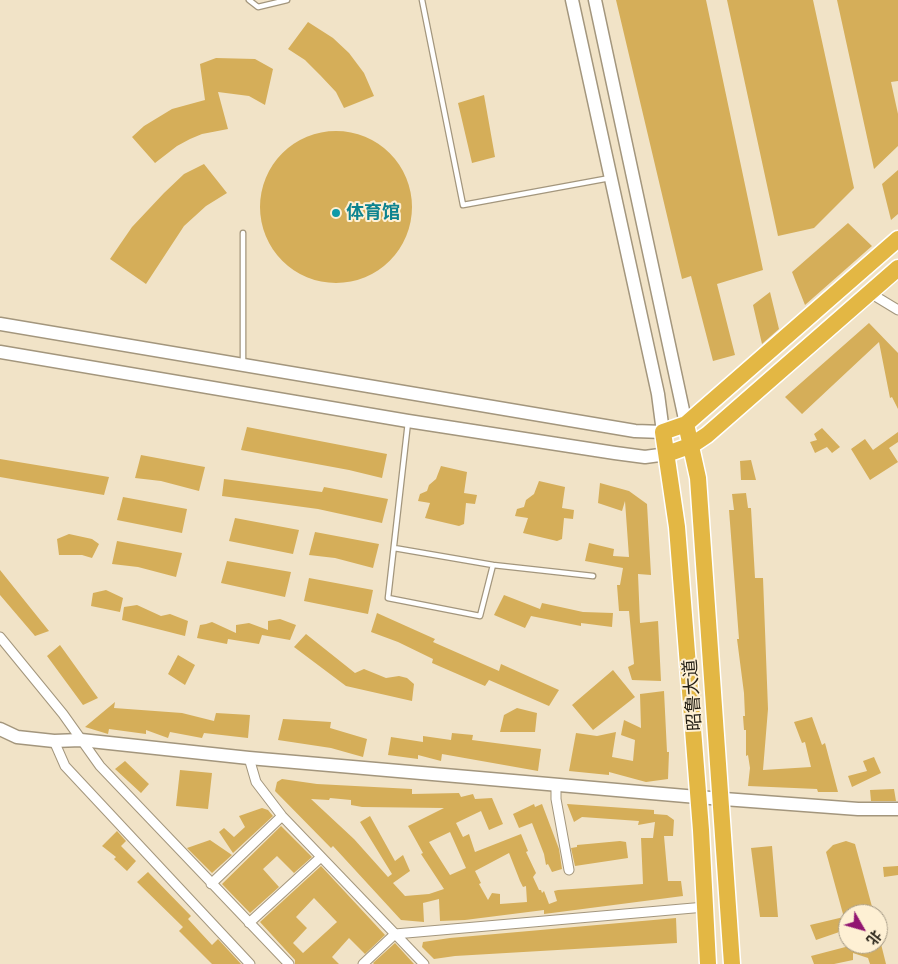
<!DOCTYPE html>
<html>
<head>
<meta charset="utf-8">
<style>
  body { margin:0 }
  #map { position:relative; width:898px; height:964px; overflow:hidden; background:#f1e3c7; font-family:Montserrat,"Noto Sans SC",sans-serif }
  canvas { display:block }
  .north { position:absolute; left:838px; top:904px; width:50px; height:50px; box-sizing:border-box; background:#fef0d4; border:1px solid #a79c88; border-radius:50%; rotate:128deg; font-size:14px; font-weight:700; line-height:20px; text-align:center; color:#241f15 }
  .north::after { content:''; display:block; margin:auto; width:18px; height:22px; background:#921571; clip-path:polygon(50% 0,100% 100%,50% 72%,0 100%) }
</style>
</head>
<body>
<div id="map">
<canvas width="898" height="964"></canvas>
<div class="north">北</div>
</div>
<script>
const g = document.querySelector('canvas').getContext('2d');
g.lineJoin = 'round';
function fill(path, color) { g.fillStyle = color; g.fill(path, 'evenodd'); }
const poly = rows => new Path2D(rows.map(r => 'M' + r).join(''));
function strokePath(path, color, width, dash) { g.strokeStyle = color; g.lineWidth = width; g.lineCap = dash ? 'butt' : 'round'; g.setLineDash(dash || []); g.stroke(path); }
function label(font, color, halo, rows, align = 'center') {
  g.font = font + ' Montserrat,"Noto Sans SC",sans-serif'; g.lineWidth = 4; g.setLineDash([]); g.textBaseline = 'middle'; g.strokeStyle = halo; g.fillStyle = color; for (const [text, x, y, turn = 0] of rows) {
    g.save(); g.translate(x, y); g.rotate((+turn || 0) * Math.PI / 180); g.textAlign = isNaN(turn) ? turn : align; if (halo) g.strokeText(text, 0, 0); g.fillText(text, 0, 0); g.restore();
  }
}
const building = poly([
  [616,0,706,0,763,270,717,284,735,355,713,361,691,276,682,279],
  [727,0,813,0,854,188,814,228,778,236],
  [837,0,898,0,898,81,891,82,898,114,898,146,874,169],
  [308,22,333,38,349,53,364,73,374,96,344,108,336,92,320,75,305,60,288,49],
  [216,58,255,59,273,69,265,105,249,96,218,92,228,129,202,134,190,139,177,146,155,163,132,137,144,126,172,109,205,100,200,64],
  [484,95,495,157,472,163,458,103],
  '260 207a76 76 0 1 1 152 0a76 76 0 1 1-152 0Z',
  [204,164,227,193,206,206,184,226,146,284,110,259,132,227,164,193,184,174],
  [898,170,898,214,891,220,882,184],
  [848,223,872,246,805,305,792,272],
  [770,292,779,329,762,344,753,305],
  [869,323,898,353,898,409,892,397,890,398,879,342,802,414,785,397],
  [247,427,387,454,382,478,349,470,241,450],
  [822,428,840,447,832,453,827,447,815,453,810,442,817,440,814,434],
  [898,432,898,442,889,448,898,462,870,480,851,449,865,439,873,450],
  [141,455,205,467,199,491,161,481,135,478],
  [0,459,109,477,104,495,0,477],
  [751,460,756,480,741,480,740,461],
  [441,466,467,472,464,493,477,495,475,504,466,503,464,524,459,526,425,518,430,503,418,501,420,494,427,491,429,485,436,479],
  [224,479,322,492,324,487,388,499,382,523,318,509,222,496],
  [539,481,565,487,562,508,574,510,573,519,564,518,562,539,557,541,523,533,528,518,515,516,517,509,524,507,526,500,534,494],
  [600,483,629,491,647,504,651,575,638,574,640,623,658,621,661,681,632,680,628,667,634,664,629,611,619,611,617,585,620,585,623,568,585,561,589,543,614,549,613,556,629,557,625,501,622,511,598,503],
  [746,493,748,508,751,508,755,578,763,578,768,709,763,770,811,767,805,742,802,743,794,722,812,717,822,745,825,743,838,792,818,792,817,789,748,786,750,768,748,755,746,756,746,730,744,730,743,716,745,716,744,693,737,639,739,639,729,510,734,510,732,494],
  [123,497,187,509,182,533,117,520],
  [235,518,299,530,293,554,229,541],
  [315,532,379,544,373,568,335,558,309,555],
  [69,534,92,539,99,544,92,558,82,555,59,555,57,539],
  [117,541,182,553,176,577,138,567,112,564],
  [227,561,291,572,285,597,221,583],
  [0,570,49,631,35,636,0,595],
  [309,578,373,590,368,614,304,601],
  [106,590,123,598,120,612,91,606,93,593],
  [504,595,540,609,542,603,583,612,613,613,612,627,581,623,581,626,531,616,525,628,494,615],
  [137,605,161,616,170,614,188,621,185,636,122,620,124,607],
  [377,613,435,639,433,642,499,671,501,664,559,690,549,706,489,680,485,686,432,663,433,659,398,642,371,632],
  [280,619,296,625,290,640,262,635,259,644,228,639,227,644,197,638,200,625,206,624,212,622,236,633,236,625,249,623,268,630,268,621],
  [306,634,355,673,364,669,386,678,399,676,407,678,414,684,412,701,346,686,294,647],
  [60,645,98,698,83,705,47,656],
  [178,655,195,665,185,685,168,674],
  [613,670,635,697,593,730,572,705],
  [664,691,667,752,669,752,668,779,646,782,609,772,609,775,569,771,576,733,597,736,616,732,612,757,633,761,635,740,621,735,624,720,641,728,640,694],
  [115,702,114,708,182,713,214,721,216,713,250,715,248,738,204,733,202,738,170,732,168,738,146,730,146,734,109,729,108,734,85,727],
  [517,708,537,713,535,732,500,732,504,715],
  [283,719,331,722,330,728,367,739,363,757,331,748,278,740],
  [452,733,473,735,472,740,541,749,538,771,442,754,441,761,418,755,418,759,388,755,391,737,423,742,423,736,451,740],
  [874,757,881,773,852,787,848,776,867,771,863,761],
  [125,761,149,784,141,793,115,769],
  [180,770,212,773,208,809,176,806],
  [282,779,317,784,412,789,412,794,459,793,461,797,473,794,475,799,492,798,503,824,489,830,481,811,456,823,463,837,469,834,475,852,521,834,528,851,526,852,536,873,533,877,539,890,541,890,542,893,544,891,549,904,557,901,554,891,558,890,643,884,641,838,653,838,655,822,638,825,639,821,582,817,574,822,567,804,654,810,654,814,667,815,674,820,673,836,664,836,668,881,681,881,683,896,544,914,544,910,465,920,440,921,439,899,423,903,424,922,401,920,333,846,331,848,275,791,277,782],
  [330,798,351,800,351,805,362,807,444,808,408,826,423,853,421,854,444,889,429,894,405,896,393,883,410,871,403,855,395,861,370,816,360,822,392,874,388,877,354,839,311,799,329,800],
  [450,832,466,868,450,875,429,842],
  [509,853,520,881,523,887,526,886,527,902,500,904,500,894,492,893,488,900,479,884,481,883,475,871],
  [894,789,896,801,871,801,870,790],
  [534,804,535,807,542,804,559,849,562,869,552,872,548,864,546,865,544,854,532,823,519,828,513,814],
  [262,808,268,810,273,816,233,853,219,832,224,828,234,837,245,827,239,816],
  [281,826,312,857,294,873,277,856,263,869,279,887,250,913,222,884],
  [117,831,126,841,121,846,136,861,127,871,114,859,116,857,102,846],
  [210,840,232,855,212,873,187,848],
  [620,841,626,842,628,858,575,866,571,848,577,847,577,845],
  [846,841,855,844,874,914,843,914,826,852,833,845],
  [772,846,778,917,760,917,751,848],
  [321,866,385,935,365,954,349,938,332,957,339,964,295,964,295,960,260,922],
  [314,898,337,922,303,953,293,943,307,928,296,917],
  [898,866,898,875,884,877,883,867],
  [148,872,191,916,188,919,212,945,218,939,241,964,212,964,179,931,183,927,137,882],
  [848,916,848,929,816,940,810,925],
  [676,918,677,943,455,956,434,959,422,947,423,942,450,938],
  [395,943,414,964,374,964,373,963],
  [857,944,881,944,886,964,870,964,868,958,853,953,853,960,834,964,814,964,811,956]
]);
const lane = poly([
  [249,0,258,7,287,0],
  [422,0,463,205,610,178],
  [243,233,243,364],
  [408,422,388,598,480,616,493,565,593,576],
  [394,548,493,565]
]);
const street = poly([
  [870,293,898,310],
  [0,637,63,714,100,766,289,964],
  [54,741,65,766,250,964],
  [249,758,256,782,282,816,424,964],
  [556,784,556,799,569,870],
  [211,884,282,816],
  [249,923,321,857],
  [363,964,395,934,705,907]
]);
const secondary = poly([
  [595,0,686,424],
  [0,324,635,431,663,432,658,394,572,0],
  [0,352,408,421,615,453,645,457,667,454],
  [0,729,17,737,54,741,81,740,249,758,697,797,858,809,898,809]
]);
const highway = poly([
  [686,424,698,478,732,964],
  [667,454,692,445,707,435,898,268],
  [708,964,701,830,677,527,663,432,686,424,898,239]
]);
const markers = [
  [336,213,5,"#0f9aa8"]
];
const cultureNames = [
  ["体育馆",346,213]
];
const streetNames = [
  ["昭鲁大道",693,695,-94]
];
fill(building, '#d5ae59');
strokePath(lane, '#a3967d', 7);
strokePath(street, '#a3967d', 11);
strokePath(secondary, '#a3967d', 15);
strokePath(highway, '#fff', 19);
strokePath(lane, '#fff', 4.5);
strokePath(street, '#fff', 9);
strokePath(secondary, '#fff', 12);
strokePath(highway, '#e3b744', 16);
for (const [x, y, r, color] of markers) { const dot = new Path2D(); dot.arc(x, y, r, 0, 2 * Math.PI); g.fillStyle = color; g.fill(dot); strokePath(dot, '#fef0d4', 2); }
label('bold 18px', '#0d838f', '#fef0d4', cultureNames, 'left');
label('18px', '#241f15', '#fef0d4', streetNames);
</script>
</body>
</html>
